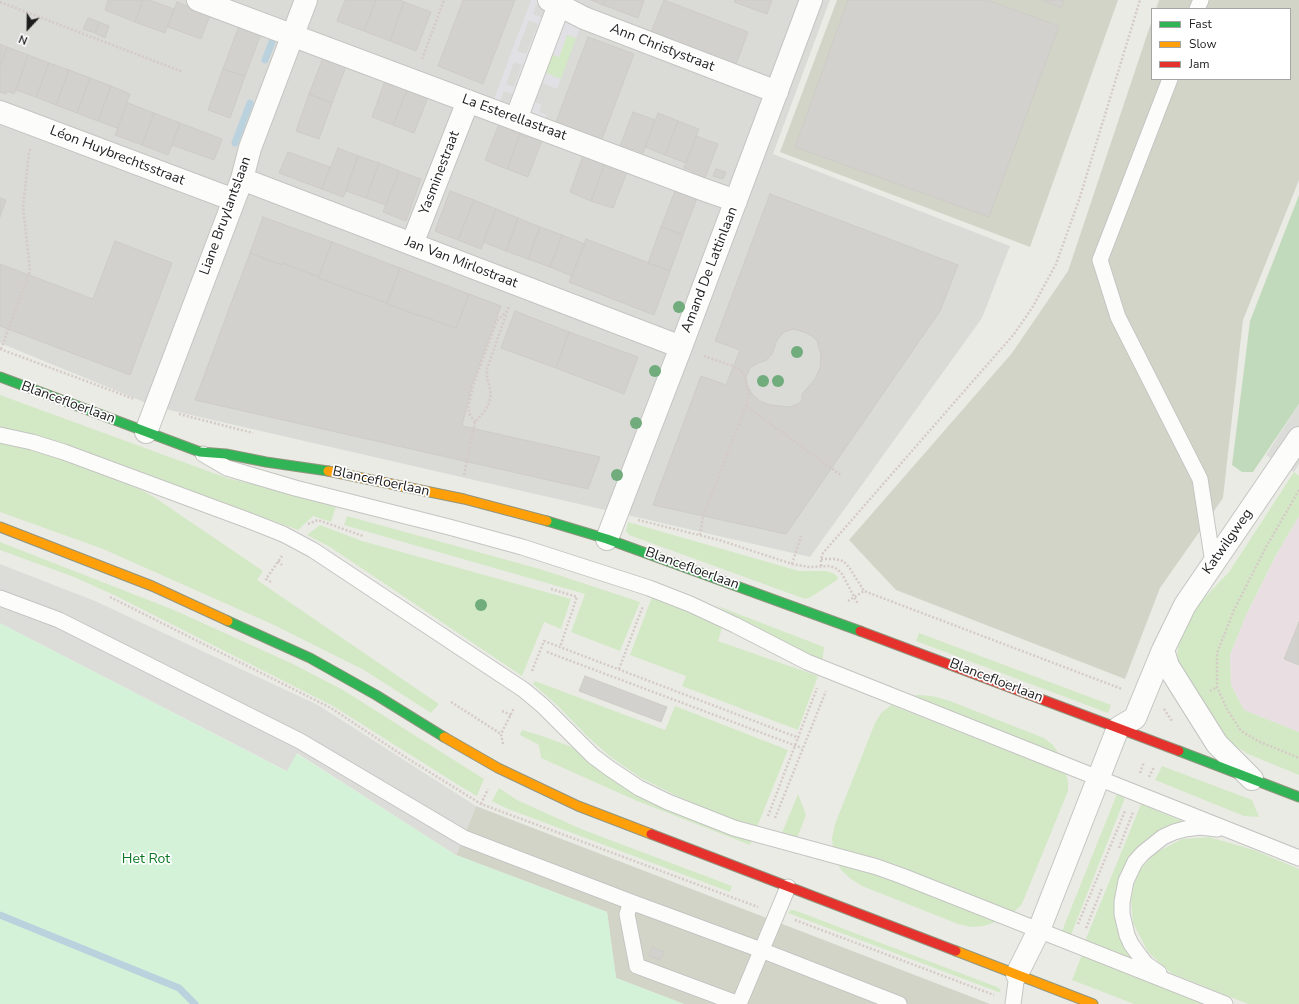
<!DOCTYPE html>
<html>
<head>
<meta charset="utf-8">
<style>
  body { margin:0 }
  #map { position:relative; width:1299px; height:1004px; overflow:hidden; background:#ebebe6; font-family:"Nunito Sans",sans-serif }
  canvas { display:block }
  .legend { position:absolute; left:1151px; top:8px; width:140px; height:72px; box-sizing:border-box; background:#fff; border:1px solid #a5a5a5; margin:0; padding:5px 7px; list-style:none; font-size:12px; color:#1d1d1d }
  .legend li { display:flex; align-items:center; gap:8px; height:20px }
  .legend b { width:20px; border:1px solid #a5a5a5 }
  .north { position:absolute; left:8px; top:8px; width:40px; height:40px; -webkit-text-stroke:3px #fff; paint-order:stroke; rotate:202deg; font-size:11px; font-weight:700; line-height:16px; text-align:center; color:#1d1d1d }
  .north::after { content:''; display:block; margin:auto; width:14px; height:18px; background:#1d1d1d; clip-path:polygon(50% 0,100% 100%,50% 72%,0 100%) }
</style>
</head>
<body>
<div id="map">
<canvas width="1299" height="1004"></canvas>
<ul class="legend">
<li><b style="height:5px;background:#30b455"></b>Fast</li>
<li><b style="height:5px;background:#ff9f0a"></b>Slow</li>
<li><b style="height:5px;background:#e5322d"></b>Jam</li>
</ul>
<div class="north">N</div>
</div>
<script>
const g = document.querySelector('canvas').getContext('2d');
g.lineJoin = 'round';
function fill(path, color) { g.fillStyle = color; g.fill(path, 'evenodd'); }
const poly = rows => new Path2D(rows.map(r => 'M' + r).join(''));
function strokePath(path, color, width, dash) { g.strokeStyle = color; g.lineWidth = width; g.lineCap = dash ? 'butt' : 'round'; g.setLineDash(dash || []); g.stroke(path); }
function label(font, color, halo, rows, align = 'center') {
  g.font = font + ' "Nunito Sans",sans-serif'; g.lineWidth = 3.5; g.setLineDash([]); g.textBaseline = 'middle'; g.strokeStyle = halo; g.fillStyle = color; for (const [text, x, y, turn = 0] of rows) {
    g.save(); g.translate(x, y); g.rotate((+turn || 0) * Math.PI / 180); g.textAlign = isNaN(turn) ? turn : align; if (halo) g.strokeText(text, 0, 0); g.fillText(text, 0, 0); g.restore();
  }
}
const residential = poly([
  [0,0,830,0,773,154,1010,246,982,318,810,557,156,407,0,343]
]);
const industrial = poly([
  [1299,516,1299,732,1244,710,1231,685,1230,655,1246,615,1276,555]
]);
const construction = poly([
  [837,0,1118,0,1030,247,780,152],
  [1159,0,1299,0,1299,180,1243,320,1223,498,1160,588,1125,679,896,590,849,540,1012,353,1068,271,1152,20,1152,79,1290,79,1290,9,1156,9],
  [476,806,990,1004,684,1004,616,978,607,912,456,855]
]);
const grass = poly([
  [567,35,576,38,561,79,544,73,551,54,559,57],
  [0,395,227,478,278,490,336,507,331,522,313,516,298,530,71,446,0,427],
  [0,441,35,450,98,472,141,490,154,497,263,571,257,580,439,704,431,713,364,670,274,625,103,549,0,512],
  [1294,472,1299,476,1299,516,1276,555,1246,615,1230,655,1231,685,1244,710,1299,732,1299,775,1248,754,1224,739,1179,667,1177,655,1179,643,1190,613,1229,572],
  [347,516,540,569,640,602,620,651,571,632,585,594,344,525],
  [628,522,799,571,826,571,833,573,838,577,837,580,811,597,805,599,629,535,626,531],
  [320,525,362,541,571,599,561,629,544,622,522,676,330,547,307,535],
  [0,542,174,610,293,664,343,690,484,779,477,796,463,788,333,706,116,596,74,577,0,550],
  [652,597,695,613,722,628,718,641,818,676,798,730,682,686,686,676,630,655],
  [715,605,824,647,822,665],
  [919,633,1111,705,1108,713,916,641],
  [535,681,665,730,675,706,788,750,757,827,719,815,677,796,641,778,612,758,589,738,557,705,533,684],
  [918,695,932,696,950,701,1044,738,1053,745,1063,760,905,697],
  [891,705,1066,774,1068,781,1068,791,1022,904,1014,912,902,868,833,848,832,838,835,824,875,723,881,713],
  [522,730,542,736,572,747,620,784,655,802,753,838,750,845,637,801,541,758,539,745,520,735],
  [1162,766,1252,800,1259,817,1244,816,1155,780],
  [499,788,517,800,581,829,732,886,730,892,508,809,492,801],
  [798,794,806,815,797,839,782,833],
  [1117,794,1125,798,1071,935,1062,931],
  [1141,804,1189,824,1166,829,1118,888,1137,961,1085,941],
  [1209,837,1254,850,1299,869,1299,1004,1248,1004,1171,973,1148,952,1133,923,1131,900,1134,884,1140,870,1155,853,1182,839],
  [835,860,875,872,1001,920,984,926,971,927,958,924,862,886,851,879,842,871],
  [791,910,794,910,997,987,1000,989,1001,993,788,913],
  [1083,952,1213,1004,1134,1004,1072,980]
]);
const forest = poly([
  [1299,195,1299,404,1253,472,1242,472,1232,465,1250,321]
]);
const park = poly([
  [0,623,286,771,296,753,456,855,607,912,616,978,684,1004,0,1004]
]);
const parking = poly([
  [1299,404,1299,464,1294,472,1266,455],
  [0,564,95,601,318,705,476,806,456,855,297,753,287,771,0,623]
]);
const plaza = poly([
  [531,0,564,0,587,9,576,38,567,35,559,57,551,54,544,72,561,79,557,89,540,82,533,101,542,105,539,112,547,115,538,139,486,120],
  [536,5,552,10,548,20,533,14],
  [529,20,538,24,526,54,517,51],
  [514,62,522,65,514,87,506,84],
  [504,91,515,95,511,105,500,101]
]);
const stream = poly([
  [265,60,272,42],
  [235,143,250,103],
  [0,915,179,988,195,1004]
]);
const building = poly([
  [108,0,143,0,135,22,105,10,108,0],
  [143,0,149,0,174,9,165,33,135,22,143,0],
  [345,0,376,0,364,31,337,21,345,0],
  [376,0,399,0,404,2,390,41,364,31,376,0],
  [463,0,515,0,483,84,438,66,463,0],
  [591,0,605,0,603,5,591,0],
  [605,0,644,0,638,18,603,5,605,0],
  [664,0,748,32,735,67,650,35,664,0],
  [735,0,772,0,767,14,734,2,735,0],
  [848,0,987,0,1059,26,989,217,795,147,848,0],
  [1042,0,1064,0,1061,8,1042,0],
  [177,2,210,15,201,39,168,27,177,2],
  [404,2,431,12,416,51,390,41,404,2],
  [88,18,99,22,95,33,83,29,88,18],
  [99,22,109,26,105,38,95,33,99,22],
  [239,26,261,34,245,76,223,69,239,26],
  [588,37,634,54,602,139,556,122,588,37],
  [0,44,7,47,0,67,0,44],
  [7,47,28,55,14,94,7,91,6,94,0,92,0,67,7,47],
  [28,55,49,63,36,97,16,90,28,55],
  [323,58,346,66,332,103,309,94,323,58],
  [49,63,69,70,56,105,36,97,49,63],
  [223,69,245,76,230,118,208,110,223,69],
  [69,70,90,78,77,113,56,105,69,70],
  [90,78,111,86,98,121,77,113,90,78],
  [385,81,407,90,393,125,372,117,385,81],
  [111,86,130,94,117,128,98,121,111,86],
  [407,90,428,97,414,133,393,125,407,90],
  [309,94,332,103,319,139,296,131,309,94],
  [128,103,154,113,142,145,115,135,128,103],
  [633,112,655,120,643,153,633,149,633,151,620,146,633,112],
  [154,113,180,123,168,155,142,145,154,113],
  [658,113,678,121,665,155,645,147,658,113],
  [678,121,699,129,686,163,665,155,678,121],
  [180,123,222,139,214,160,172,145,180,123],
  [499,124,514,130,513,132,520,134,507,169,485,160,499,124],
  [520,134,526,137,527,135,542,140,528,177,507,169,520,134],
  [696,136,718,144,705,178,692,173,693,171,684,168,696,136],
  [338,148,358,156,344,196,343,197,322,189,338,148],
  [288,152,330,167,322,189,279,173,288,152],
  [358,156,379,163,366,198,346,191,358,156],
  [583,156,598,162,597,164,604,166,591,201,570,192,583,156],
  [379,163,399,171,386,205,366,198,379,163],
  [604,166,611,169,611,167,627,172,613,208,591,201,604,166],
  [716,169,726,172,723,179,713,176,716,169],
  [399,171,421,179,406,221,383,212,399,171],
  [450,191,474,200,458,240,435,231,450,191],
  [675,191,697,198,683,235,661,227,675,191],
  [770,194,958,265,940,311,786,534,653,505,701,376,726,385,740,350,715,341,770,194],
  [793,329,804,332,812,336,817,341,821,355,820,368,815,379,802,394,802,400,798,404,790,407,770,405,760,401,752,394,747,385,746,377,750,368,758,363,767,360,772,354,777,340,784,332,793,329],
  [0,198,6,200,0,217,0,198],
  [474,200,496,209,481,249,458,240,474,200],
  [496,209,518,218,506,251,483,242,496,209],
  [263,217,332,242,319,277,283,263,282,265,250,253,263,217],
  [518,218,540,227,528,259,506,251,518,218],
  [540,227,562,235,550,267,528,259,540,227],
  [661,227,683,235,670,271,648,263,661,227],
  [562,235,585,244,572,276,550,267,562,235],
  [586,239,670,271,654,315,569,282,586,239],
  [115,241,172,263,130,375,0,326,0,264,93,299,115,241],
  [332,242,400,268,387,303,318,278,332,242],
  [250,253,282,265,283,263,319,277,318,278,387,303,387,304,419,316,420,315,456,328,469,294,501,306,472,384,462,426,600,457,588,489,195,400,250,253],
  [400,268,469,294,456,328,387,304,400,268],
  [515,311,569,332,556,368,501,348,515,311],
  [569,332,638,357,624,394,556,368,569,332],
  [1299,622,1299,665,1284,659,1299,622],
  [585,676,667,707,661,722,579,691,585,676],
  [652,947,664,952,660,960,649,956,652,947]
]);
const path = poly([
  [0,2,183,72],
  [422,59,444,0],
  [0,349,134,399],
  [1,349,30,271,23,207,29,152,31,148],
  [704,356,733,366,743,372,749,392,749,397,746,406],
  [179,414,253,433],
  [475,422,470,415,468,408,474,383,497,321,507,311],
  [464,475,475,422,484,412,489,403,491,394,487,377,487,369,509,306],
  [1299,490,1265,549,1234,610,1217,653,1217,687,1227,709,1241,731,1258,741,1299,758],
  [638,520,719,540,792,564,809,567,830,566,837,569,842,574,858,604],
  [308,524,318,520,363,536],
  [700,535,703,516,746,406,842,476],
  [821,559,835,559,843,561,849,567,864,591,1122,689],
  [278,561,282,565],
  [792,564,801,536],
  [821,566,821,559,823,553,1014,334,1032,308,1056,264,1079,200,1140,0],
  [271,582,266,579,282,556],
  [551,589,577,597,560,647],
  [110,597,331,708,402,755,481,804,758,907],
  [848,601,864,591],
  [547,652,802,748],
  [619,669,643,606],
  [532,671,544,641,799,738],
  [1210,691,1217,687],
  [451,702,501,734],
  [1164,709,1172,721],
  [502,711,511,715],
  [503,744,501,734,514,708],
  [1140,773,1144,762],
  [1149,777,1154,767],
  [481,804,488,789],
  [768,816,817,688],
  [775,818,826,691],
  [1119,848,1133,812],
  [795,920,994,995],
  [1078,924,1125,811],
  [1086,928,1102,888]
]);
const lane = poly([
  [1197,9,1201,0],
  [1170,79,1100,260,1118,317,1200,479,1213,563],
  [0,435,32,442,64,452,250,521,283,534,313,550,524,690,543,706,593,756,609,768,639,788,668,802,734,828,877,867,902,876,1225,1004],
  [203,454,227,468,295,488,449,527,522,547,649,588,690,604,735,625,807,662,1299,858],
  [0,598,59,620,300,741,464,838,631,902,761,950,899,1004],
  [631,902,627,914,637,966,739,1004],
  [1159,973,1146,964,1139,955,1131,944,1127,935,1122,914,1122,902,1126,881,1135,862,1143,853,1163,837,1174,832,1185,829,1200,827,1217,829],
  [739,1004,788,887],
  [1013,1004,1017,974]
]);
const street = poly([
  [198,0,702,189,736,201],
  [549,0,584,18,777,92],
  [0,112,234,200],
  [516,119,559,5],
  [242,179,681,347],
  [412,244,468,101],
  [146,432,234,200,242,179,250,148,306,0],
  [607,539,681,347,811,0],
  [1163,650,1168,666,1217,744,1252,779],
  [1017,974,1039,930,1118,728,1135,718,1163,650,1185,605,1299,438]
]);
const fast = poly([
  [0,377,200,452,226,454,266,462,328,471],
  [547,521,607,539,860,631],
  [228,621,310,658,376,695,444,737],
  [1179,751,1299,797]
]);
const slow = poly([
  [328,471,464,499,547,521],
  [0,527,152,586,228,621],
  [444,737,498,768,578,806,651,834],
  [956,951,1093,1004]
]);
const jam = poly([
  [860,631,1179,751],
  [651,834,956,951]
]);
const trees = [
  [679,307],
  [797,352],
  [655,371],
  [763,381],
  [778,381],
  [636,423],
  [617,475],
  [481,605]
];
const streetNames = [
  ["Ann Christystraat",662,48,21],
  ["La Esterellastraat",514,118,20],
  ["Léon Huybrechtsstraat",117,156,21],
  ["Yasminestraat",440,173,-69],
  ["Liane Bruylantslaan",226,216,-70],
  ["Jan Van Mirlostraat",461,263,21],
  ["Amand De Lattinlaan",710,270,-69],
  ["Blancefloerlaan",68,403,20],
  ["Blancefloerlaan",381,482,12],
  ["Katwilgweg",1228,542,-55],
  ["Blancefloerlaan",692,569,20],
  ["Blancefloerlaan",996,681,21]
];
const parkNames = [
  ["Het Rot",146,860]
];
fill(residential, '#dadad7');
fill(industrial, '#e9dfe3');
fill(construction, '#d3d4c8');
fill(grass, '#d3e9c5');
fill(forest, '#c2dabc');
fill(park, '#d4f2d8');
fill(parking, '#dcdcd9');
fill(plaza, '#e1e1e5');
strokePath(stream, '#bad2de', 7);
fill(building, '#d2d1cd');
strokePath(building, '#ceccc7', 1);
strokePath(lane, '#c4c4c2', 17);
strokePath(street, '#c4c4c2', 24);
strokePath(fast, '#90957e', 11);
strokePath(slow, '#90957e', 11);
strokePath(jam, '#90957e', 11);
strokePath(path, '#d5cac6', 2.5, [2, 2]);
strokePath(lane, '#fcfcfb', 15);
strokePath(street, '#fcfcfb', 22);
strokePath(fast, '#30b455', 9);
strokePath(slow, '#ff9f0a', 9);
strokePath(jam, '#e5322d', 9);
g.fillStyle = '#71ac7c';
for (const [x, y] of trees) { g.beginPath(); g.arc(x, y, 6, 0, 2 * Math.PI); g.fill(); }
label('14px', '#1d1d1d', '#fff', streetNames);
label('14px', '#0e7825', '#fff', parkNames);
</script>
</body>
</html>
